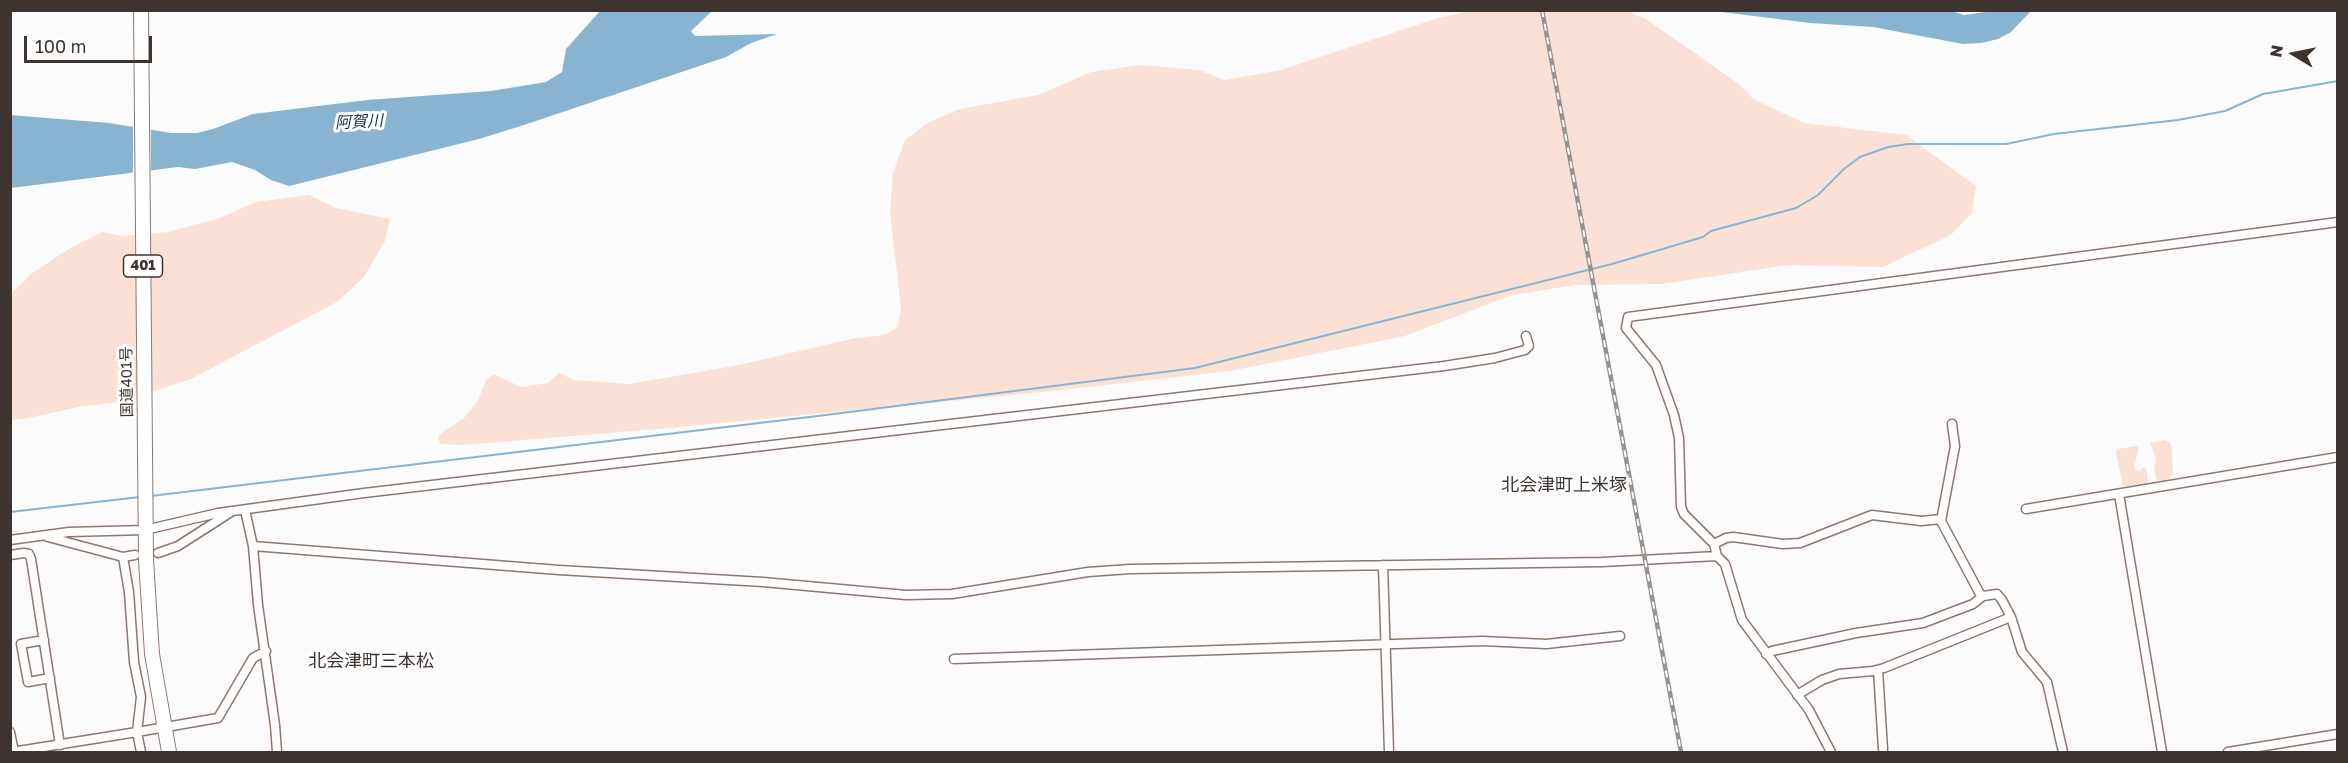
<!DOCTYPE html>
<html>
<head>
<meta charset="utf-8">
<style>
  body { margin:0 }
  #map { position:relative; width:2348px; height:763px; overflow:hidden; background:#fbfbfb; font-family:"Golos Text",sans-serif }
  canvas { display:block }
  .frame { position:absolute; inset:0; border:12px solid #3e342f; pointer-events:none }
  .north { position:absolute; left:2264px; top:24px; width:60px; height:60px; -webkit-text-stroke:4px #fff; paint-order:stroke; rotate:280deg; font-size:16px; font-weight:700; line-height:24px; text-align:center; color:#3e342f }
  .north::after { content:''; display:block; margin:auto; width:21px; height:27px; background:#3e342f; clip-path:polygon(50% 0,100% 100%,50% 72%,0 100%) }
  .scale { position:absolute; left:24px; top:36px; width:128px; height:27px; box-sizing:border-box; border:3px solid #3e342f; border-top:0; padding-left:8px; font-size:18px; line-height:21px; white-space:nowrap; color:#3e342f; -webkit-text-stroke:4px #fff; paint-order:stroke }
</style>
</head>
<body>
<div id="map">
<canvas width="2348" height="763"></canvas>
<div class="frame"></div>
<div class="north">N</div>
<div class="scale">100 m</div>
</div>
<script>
const g = document.querySelector('canvas').getContext('2d');
g.lineJoin = 'round';
function fill(path, color) { g.fillStyle = color; g.fill(path, 'evenodd'); }
const poly = rows => new Path2D(rows.map(r => 'M' + r).join(''));
function strokePath(path, color, width, dash) { g.strokeStyle = color; g.lineWidth = width; g.lineCap = dash ? 'butt' : 'round'; g.setLineDash(dash || []); g.stroke(path); }
function label(font, color, halo, rows, align = 'center') {
  g.font = font + ' "Golos Text","Noto Sans JP",sans-serif'; g.lineWidth = 6; g.setLineDash([]); g.textBaseline = 'middle'; g.strokeStyle = halo; g.fillStyle = color; for (const [text, x, y, turn = 0] of rows) {
    g.save(); g.translate(x, y); g.rotate((+turn || 0) * Math.PI / 180); g.textAlign = isNaN(turn) ? turn : align; if (halo) g.strokeText(text, 0, 0); g.fillText(text, 0, 0); g.restore();
  }
}
const green = poly([
  [1474,10,1627,11,1646,19,1739,84,1753,99,1804,123,1906,135,1976,186,1972,213,1951,235,1883,267,1789,265,1661,284,1576,285,1512,295,1405,336,1230,371,1043,392,659,429,461,445,440,444,438,437,444,431,464,418,477,402,487,379,494,374,521,387,548,383,559,373,574,380,629,384,739,365,856,338,884,335,898,327,901,307,890,213,893,173,905,140,929,122,960,109,1038,95,1091,72,1141,65,1199,70,1224,80,1281,70,1435,19],
  [309,195,336,208,390,219,385,241,364,277,337,302,191,379,120,402,78,407,29,418,11,420,11,294,31,274,67,250,102,232,123,236,168,232,217,219,256,202],
  [2164,440,2170,442,2172,450,2173,474,2166,481,2156,480,2154,467,2156,458,2150,443],
  [2137,446,2139,448,2134,467,2139,471,2144,467,2146,469,2148,482,2143,485,2123,486,2116,452,2117,449]
]);
const water = poly([
  [600,11,712,11,691,31,695,36,777,34,751,43,726,57,527,124,479,139,289,186,271,180,255,170,232,162,195,169,178,167,11,188,10,115,109,123,171,133,197,133,213,129,253,114,367,100,491,91,546,82,562,72,566,49],
  [1951,11,1964,15,1993,11,2031,11,2011,32,1998,39,1981,43,1963,44,1873,27,1810,23,1714,11]
]);
const pier = poly([
  [133,124,151,127,151,174,133,177]
]);
const stream = poly([
  [151,496,826,415,1195,368,1612,264,1703,237,1711,231,1796,208,1818,195,1844,169,1860,157,1888,147,1908,144,2006,144,2054,134,2178,120,2225,111,2263,94,2338,81],
  [10,512,140,497]
]);
const minor = poly([
  [1952,424,1955,446,1941,521,1980,594,1983,596,1997,594,2002,600,2011,617,2022,652,2047,682,2063,752],
  [2119,494,2162,752],
  [2026,509,2338,457],
  [245,510,253,546],
  [48,537,123,557,135,555],
  [10,540,69,532,145,530,218,513,364,493,1444,366,1495,358,1525,350,1529,346,1526,336],
  [1714,544,1684,514,1681,507,1679,438,1674,415,1656,365,1626,328,1628,317,2338,222],
  [158,553,178,546,231,512],
  [10,555,24,553,29,554,31,559,60,745],
  [1717,556,1714,544,1726,538,1733,537,1783,544,1800,543,1872,515,1921,521,1941,519],
  [1383,565,1389,752],
  [44,640,21,644,28,682,50,678],
  [1766,654,1772,651,1856,633,1923,623,1973,604,1983,596],
  [954,659,1483,641,1546,644,1620,636],
  [1878,670,1883,749],
  [1797,695,1822,680,1839,674,1873,671,1884,668,2011,617],
  [10,732,14,752],
  [12,752,137,732,141,697,134,662,129,592,123,557],
  [141,752,137,732,218,718,253,658,266,651],
  [277,752,275,725,258,605,253,546,559,570,763,582,906,595,952,594,1088,572,1130,569,1602,562,1717,556,1725,564,1742,620,1809,710,1831,752],
  [2228,752,2338,734]
]);
const trunk = poly([
  [141,10,146,560,152,654,169,752]
]);
const rail = poly([
  [1542,10,1681,752]
]);
const shields = [
  [143,266,39]
];
const shieldNames = [
  ["401",143,266]
];
const streetNames = [
  ["国道401号",127,382,-91]
];
const waterNames = [
  ["阿賀川",359,122,-3]
];
const quarterNames = [
  ["北会津町上米塚",1564,485],
  ["北会津町三本松",371,661]
];
fill(green, '#fbe1d5');
fill(water, '#89b4d1');
fill(pier, '#fbfbfb');
strokePath(stream, '#89b4d1', 2);
strokePath(minor, '#8f776d', 11);
strokePath(trunk, '#8f776d', 16);
strokePath(minor, '#fff', 8);
strokePath(trunk, '#fff', 14);
strokePath(rail, '#989290', 4.5);
strokePath(rail, '#fff', 2, [7]);
for (const [x, y, w] of shields) { const box = new Path2D(); box.roundRect(x - w / 2, y - 11, w, 22, 4.5); g.fillStyle = '#fff'; g.fill(box); strokePath(box, '#3e342f', 1.5); }
label('bold 14px', '#3e342f', null, shieldNames);
label('15px', '#3e342f', '#fff', streetNames);
label('italic 16px', '#103348', '#fff', waterNames);
label('18px', '#3e342f', '#fff', quarterNames);
</script>
</body>
</html>
